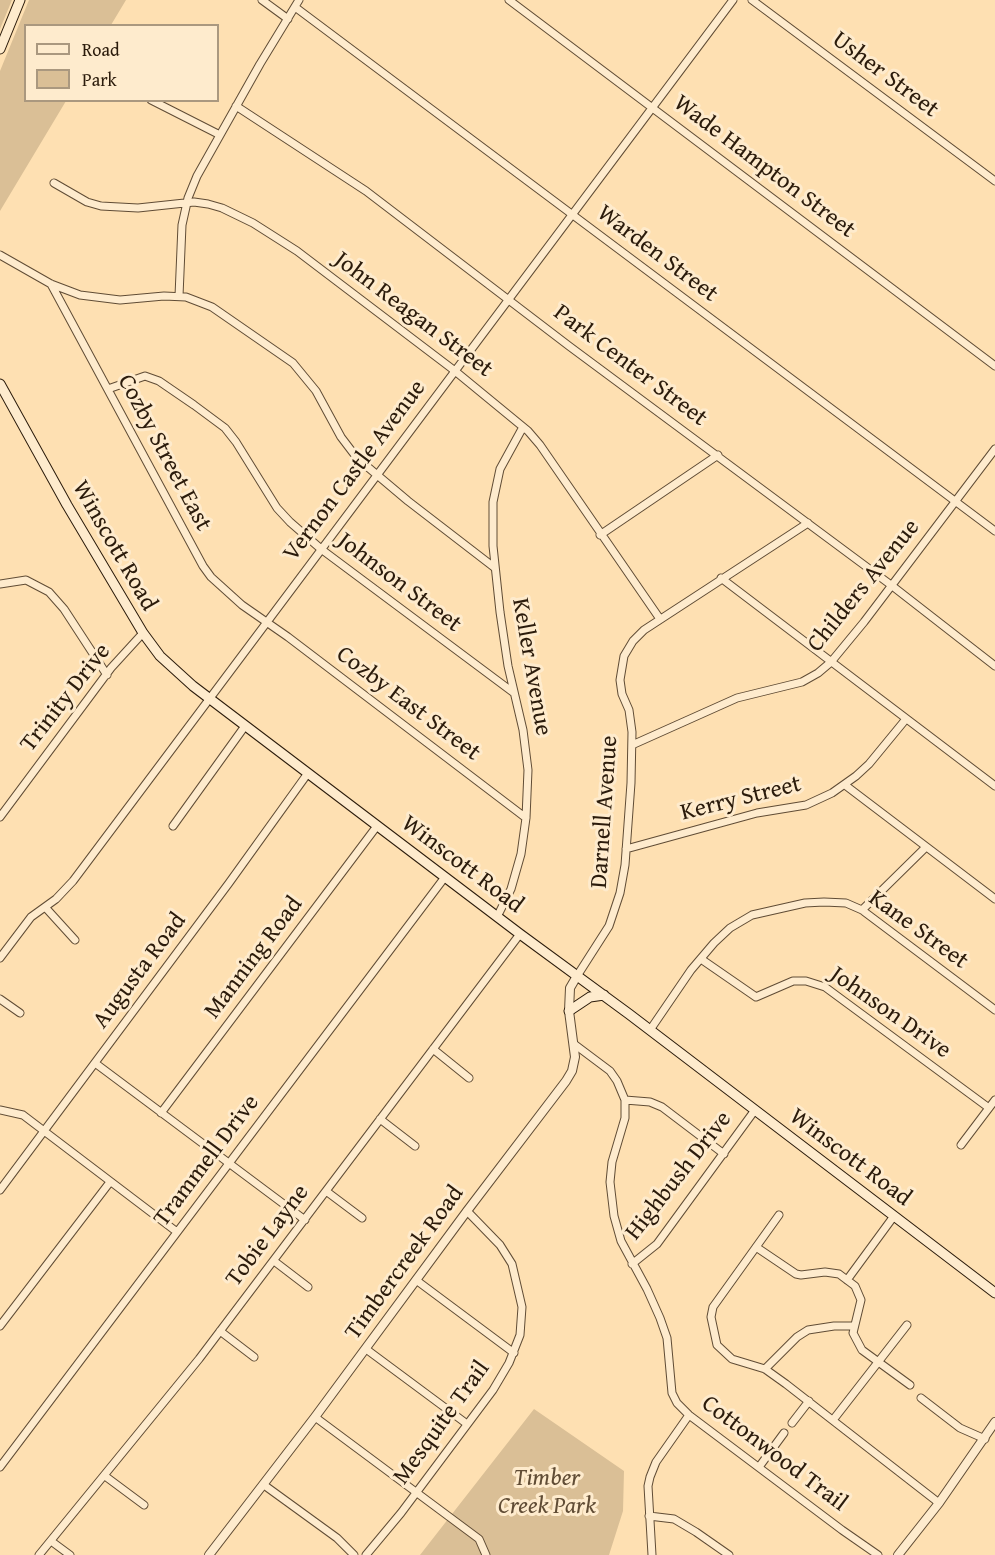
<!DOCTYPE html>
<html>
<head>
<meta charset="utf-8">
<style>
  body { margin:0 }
  #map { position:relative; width:995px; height:1555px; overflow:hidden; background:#fee0b2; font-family:"Gentium Book Plus",serif }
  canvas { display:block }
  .legend { position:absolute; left:24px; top:24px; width:195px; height:78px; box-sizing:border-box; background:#feebcd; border:2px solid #aa987f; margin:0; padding:8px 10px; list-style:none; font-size:18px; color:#2b1b0b }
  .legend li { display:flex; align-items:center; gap:12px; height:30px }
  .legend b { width:30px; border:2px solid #aa987f }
</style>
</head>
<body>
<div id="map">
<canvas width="995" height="1555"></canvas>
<ul class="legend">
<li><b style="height:8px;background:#feebcd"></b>Road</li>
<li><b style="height:16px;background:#dabf96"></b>Park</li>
</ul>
</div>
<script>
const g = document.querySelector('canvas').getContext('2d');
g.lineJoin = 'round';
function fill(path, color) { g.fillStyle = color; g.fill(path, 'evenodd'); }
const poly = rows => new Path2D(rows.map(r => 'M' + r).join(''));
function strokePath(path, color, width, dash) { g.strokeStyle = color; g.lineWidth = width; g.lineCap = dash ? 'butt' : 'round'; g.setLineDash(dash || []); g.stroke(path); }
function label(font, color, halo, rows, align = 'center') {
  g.font = font + ' "Gentium Book Plus",serif'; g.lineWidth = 6; g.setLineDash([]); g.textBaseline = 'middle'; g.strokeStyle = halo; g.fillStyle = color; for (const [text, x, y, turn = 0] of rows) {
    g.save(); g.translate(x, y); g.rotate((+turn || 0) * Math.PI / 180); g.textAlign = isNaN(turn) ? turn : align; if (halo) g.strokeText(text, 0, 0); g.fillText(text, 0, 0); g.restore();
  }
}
const green = poly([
  [0,0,12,0,0,29],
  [29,0,126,0,111,25,26,26,26,100,66,101,0,211,0,71],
  [534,1409,624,1471,623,1511,609,1555,420,1555]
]);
const minor = poly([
  [262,0,288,19],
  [509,0,995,366],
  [752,0,995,181],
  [295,7,995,531],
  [151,100,220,135],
  [236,106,366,191,569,346,891,585,995,666],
  [54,183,87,202,101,206,138,208,194,202,208,204,222,208,253,223,297,251,455,371,528,431,540,445,660,619],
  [0,255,51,284,80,295,120,300,164,296,186,297,212,307,293,363,316,391,341,437,357,458,408,501,495,568],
  [51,284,203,566,211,577,242,605,288,637,526,818],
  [179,296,182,225,188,198,197,176,260,64,299,0],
  [108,389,145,376,159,381,194,405,225,428,236,442,277,508,290,522,321,549,514,693],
  [600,535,718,455],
  [721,578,995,786],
  [0,584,26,580,49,592,64,609,107,675],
  [632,745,737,698,802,682,818,673,831,662,864,622,995,449],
  [845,785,995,899],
  [0,817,111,668,143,633],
  [173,826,245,726],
  [626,849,757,813,806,805,832,793,856,776,869,764,906,719],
  [45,907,75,940],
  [862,910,926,847],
  [497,917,511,889,521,854,526,818,528,770,523,730,508,666,500,612,493,546,493,502,500,469,523,427],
  [0,958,31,917,56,899,73,881,733,0],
  [701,959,756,997,793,981,806,981,825,987,989,1108],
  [577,976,609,926,620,893,625,865,631,783,632,732,629,710,622,694,620,680,624,656,633,641,644,630,808,523],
  [0,999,20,1013],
  [650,1030,691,970,714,943,730,928,752,915,805,903,824,902,846,903,862,910,995,1010],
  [574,1044,610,1071,617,1081,625,1100,625,1118,612,1162,610,1182,614,1216,621,1241,647,1289,660,1318,667,1338,672,1393,677,1403,689,1415,842,1530,878,1555],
  [433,1049,469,1078],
  [95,1063,305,1220],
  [625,1100,650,1102,662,1107,724,1154],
  [0,1110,23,1115,177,1232],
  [161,1113,377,826],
  [380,1119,415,1146],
  [961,1145,995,1100],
  [0,1190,229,883,308,773],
  [326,1191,362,1218],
  [779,1215,713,1307,711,1317,717,1345,732,1359,765,1369,786,1384,939,1503],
  [756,1247,796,1274,801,1275,825,1272,839,1274,855,1286,861,1300,853,1333,862,1350,910,1385],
  [274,1261,308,1287],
  [632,1264,657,1244,755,1110],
  [416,1280,514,1353],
  [847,1280,894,1216],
  [0,1326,110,1182],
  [220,1331,254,1357],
  [366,1349,467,1424],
  [765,1369,797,1337,808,1330,834,1326,854,1326],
  [921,1398,960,1428,985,1439],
  [315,1417,479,1539,486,1555],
  [833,1420,907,1325],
  [792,1423,809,1401],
  [0,1467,445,877],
  [759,1467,784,1433],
  [105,1476,144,1505],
  [264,1485,337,1538,354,1555],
  [649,1516,674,1519,696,1532,729,1555],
  [51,1541,70,1555],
  [39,1555,199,1359,520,934],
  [366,1555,401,1513,493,1390,509,1363,520,1335,522,1307,512,1264,500,1245,467,1211],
  [652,1555,648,1486,650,1477,656,1462,689,1415]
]);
const tertiary = poly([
  [209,1555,315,1417,467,1211,566,1081,572,1071,575,1057,569,1011,570,988,577,976],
  [898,1555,939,1503,995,1422]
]);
const secondary = poly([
  [0,49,20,0],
  [0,384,67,505,143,633,160,656,193,686,520,934,629,1014,995,1293],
  [569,1011,590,997,604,995]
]);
const streetNames = [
  ["Usher Street",885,75,37],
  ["Wade Hampton Street",764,167,37],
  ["Warden Street",657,254,37],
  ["John Reagan Street",413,315,37],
  ["Park Center Street",630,366,37],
  ["Cozby Street East",164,453,62],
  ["Vernon Castle Avenue",355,471,-53],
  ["Winscott Road",114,546,60],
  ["Johnson Street",399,583,37],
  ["Childers Avenue",864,586,-51],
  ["Keller Avenue",531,667,80],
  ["Trinity Drive",66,698,-52],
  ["Cozby East Street",408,704,37],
  ["Kerry Street",741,799,-14],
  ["Darnell Avenue",605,812,-86],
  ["Winscott Road",462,865,37],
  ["Kane Street",918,930,36],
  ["Manning Road",254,958,-53],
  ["Augusta Road",140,971,-53],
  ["Johnson Drive",890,1013,35],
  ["Winscott Road",850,1158,37],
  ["Trammell Drive",207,1161,-53],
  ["Highbush Drive",679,1176,-52],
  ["Tobie Layne",268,1236,-53],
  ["Timbercreek Road",405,1263,-54],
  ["Mesquite Trail",442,1423,-54],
  ["Cottonwood Trail",774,1454,37]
];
const parkNames = [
  ["Timber",547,1479],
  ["Creek Park",547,1507]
];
fill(green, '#dabf96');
strokePath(minor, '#604c35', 9);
strokePath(tertiary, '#604c35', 10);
strokePath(secondary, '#2b1b0b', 11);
strokePath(minor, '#feebcd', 7);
strokePath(tertiary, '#feebcd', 8);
strokePath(secondary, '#feebcd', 9);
label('24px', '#2b1b0b', '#feebcd', streetNames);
label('italic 24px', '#604c35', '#feebcd', parkNames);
</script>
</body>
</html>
